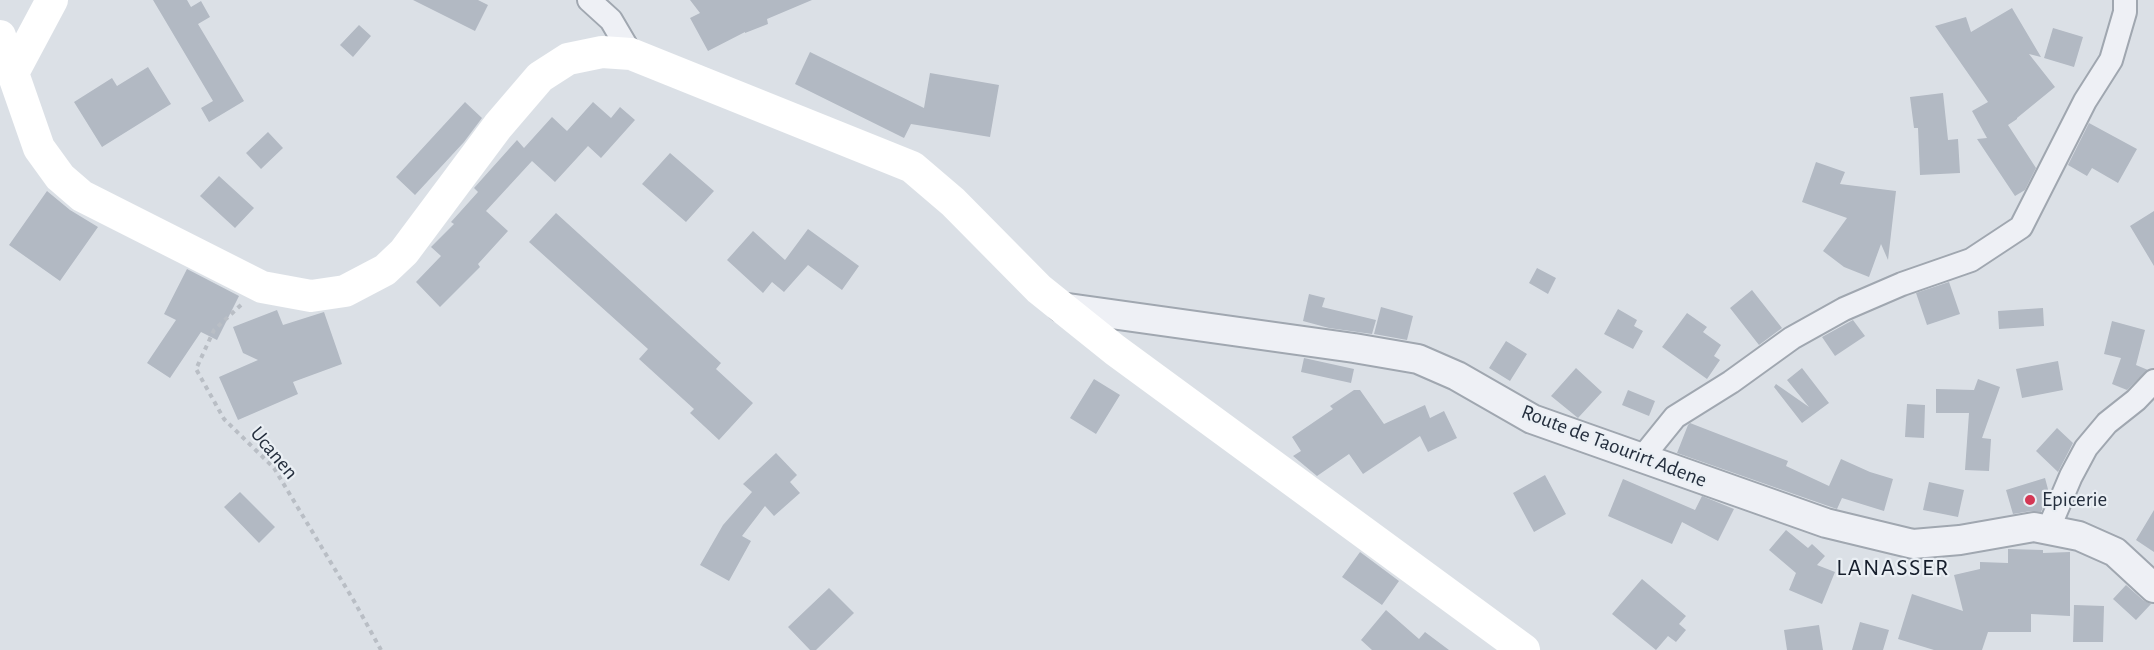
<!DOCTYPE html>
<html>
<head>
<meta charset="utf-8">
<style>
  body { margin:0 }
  canvas { display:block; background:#dbe0e6 }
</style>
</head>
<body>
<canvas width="2154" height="650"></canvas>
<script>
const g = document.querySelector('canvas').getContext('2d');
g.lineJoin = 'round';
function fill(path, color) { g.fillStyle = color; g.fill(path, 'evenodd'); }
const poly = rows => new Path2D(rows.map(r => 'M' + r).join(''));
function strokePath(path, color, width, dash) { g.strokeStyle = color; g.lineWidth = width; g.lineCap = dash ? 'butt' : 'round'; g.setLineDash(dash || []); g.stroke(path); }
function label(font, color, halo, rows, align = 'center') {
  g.font = font + ' "Alegreya Sans",sans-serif'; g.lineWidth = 4.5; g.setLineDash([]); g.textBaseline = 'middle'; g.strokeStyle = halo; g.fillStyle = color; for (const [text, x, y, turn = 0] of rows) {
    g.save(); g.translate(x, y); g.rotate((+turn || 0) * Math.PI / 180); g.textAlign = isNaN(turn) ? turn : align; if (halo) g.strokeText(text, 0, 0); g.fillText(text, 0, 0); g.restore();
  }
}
const building = poly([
  [153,0,187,0,191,7,201,1,210,17,198,24,244,101,209,122,201,108,213,101],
  [413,0,478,0,488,5,475,31],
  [690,0,812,0,767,19,768,24,745,33,745,32,708,51,690,18,700,13],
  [2012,8,2041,57,2029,54,2055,87,2017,118,2017,119,2008,125,2036,168,2025,190,2015,196,1977,139,1987,138,1972,111,1988,102,1935,26,1966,17,1971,32],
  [359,25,371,36,353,57,340,45],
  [2053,28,2083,37,2074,67,2044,58],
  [810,52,924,108,930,73,999,85,990,137,911,124,904,138,795,84],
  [148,67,171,104,102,147,74,102,112,78,117,86],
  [1943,93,1948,140,1958,139,1960,173,1920,175,1918,128,1914,128,1910,97],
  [465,102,482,118,464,142,415,195,396,177],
  [593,102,611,118,620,107,635,120,601,158,588,146,555,182,532,161,486,211,508,231,478,264,480,267,440,307,416,282,441,256,431,247,454,224,451,222,478,192,474,188,517,140,524,148,552,117,567,131],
  [2089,123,2137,149,2118,183,2092,168,2087,176,2068,165],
  [268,132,283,148,261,169,246,153],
  [670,153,714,191,686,222,642,184],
  [1816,162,1845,172,1840,184,1896,191,1888,260,1881,244,1869,277,1844,267,1823,251,1847,218,1802,202],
  [219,176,254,208,235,228,200,196],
  [47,191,70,210,98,227,60,281,9,245],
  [2154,211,2154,266,2130,226],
  [556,213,721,363,716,369,753,403,719,440,690,413,694,409,639,359,648,349,529,242],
  [808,229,859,266,842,290,808,265,784,292,772,282,763,293,727,260,753,231,785,260],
  [1537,268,1556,278,1548,294,1529,283],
  [187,269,239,296,217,340,201,332,170,378,147,363,176,320,164,314],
  [1949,282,1960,314,1927,325,1916,293],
  [1752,290,1782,328,1759,345,1730,308],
  [1309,294,1325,298,1322,307,1376,320,1372,334,1329,328,1303,321],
  [1381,307,1413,316,1407,340,1374,334],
  [2043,308,2044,326,1999,329,1998,311],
  [1618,309,1637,320,1634,326,1643,331,1633,349,1604,334],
  [277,310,283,325,324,312,342,364,293,382,298,394,238,420,219,377,258,360,243,353,233,327],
  [1687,313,1707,327,1703,332,1721,345,1714,356,1720,360,1707,379,1662,347],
  [1853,320,1865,336,1835,356,1822,337],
  [2112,321,2145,330,2136,365,2148,370,2127,390,2112,384,2121,358,2104,354],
  [1506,341,1527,354,1510,381,1489,368],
  [1304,358,1354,369,1351,383,1301,372],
  [2058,361,2063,390,2022,398,2016,369],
  [1576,368,1602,392,1578,418,1551,396],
  [1802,368,1829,403,1802,423,1774,387,1776,384,1809,407,1787,380],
  [1094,379,1120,395,1096,434,1070,418],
  [1978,379,2000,387,1982,438,1991,439,1989,471,1965,470,1969,413,1936,413,1936,389,1974,390],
  [1354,390,1360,390,1384,424,1425,405,1430,418,1444,411,1457,438,1428,452,1420,436,1363,474,1349,454,1317,476,1293,456,1301,451,1292,437,1333,409,1330,406],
  [1628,390,1655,401,1649,416,1622,405],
  [1907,404,1925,405,1924,438,1905,437],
  [1690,423,1788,461,1786,466,1829,486,1841,459,1870,472,1893,479,1884,511,1842,498,1837,509,1831,507,1677,453,1688,425],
  [2057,428,2073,443,2058,472,2036,451],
  [776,453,797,475,790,482,800,493,774,516,765,506,742,536,751,541,729,581,700,565,723,525,752,492,743,484],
  [1545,475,1566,514,1534,532,1513,493],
  [2045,478,2049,493,2041,512,2031,511,2013,514,2006,490],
  [1623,479,1695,510,1702,496,1734,509,1718,541,1682,522,1672,544,1608,516],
  [1929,482,1964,490,1958,517,1923,510],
  [240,492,275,527,259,543,224,507],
  [2154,510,2154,552,2136,540],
  [1786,530,1808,548,1812,544,1825,556,1817,565,1835,572,1822,604,1789,590,1796,573,1769,550],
  [2008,549,2043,550,2043,553,2070,552,2070,616,2031,614,2031,632,1988,632,1982,650,1934,650,1898,639,1912,594,1963,611,1954,575,1980,569,1980,562,2008,563],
  [1360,552,1399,581,1382,605,1342,577],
  [1642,579,1686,616,1679,624,1686,630,1676,642,1668,636,1656,650,1612,614],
  [2126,585,2143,600,2151,604,2136,620,2113,599],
  [829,588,854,613,816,650,810,650,788,627],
  [2074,605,2104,606,2103,642,2073,642],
  [1386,610,1419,639,1425,632,1449,650,1372,650,1361,640],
  [1860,622,1889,630,1883,650,1852,650],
  [1819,625,1823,650,1787,650,1784,630]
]);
const path = poly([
  [241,305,214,330,196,369,224,419,274,468,354,601,381,650]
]);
const minor = poly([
  [589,0,611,20,631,54],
  [1641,459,1675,417,1731,382,1792,338,1844,309,1902,284,1971,260,2021,227,2085,101,2111,60,2125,12,2125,0],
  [2048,530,2071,476,2086,448,2107,423,2136,400,2154,381]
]);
const tertiary = poly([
  [1061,307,1354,348,1418,359,1457,376,1532,419,1826,523,1913,544,1960,540,2034,527,2079,536,2115,552,2154,588]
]);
const secondary = poly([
  [0,36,39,148,60,177,82,196,262,287,311,296,345,291,385,270,404,252,498,126,540,77,568,59,602,52,631,54,912,167,953,202,1039,289,1115,350,1524,650],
  [13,73,52,0]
]);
const markers = [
  [2030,500,6,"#d43754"]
];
const streetNames = [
  ["Route de Taourirt Adene",1614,446,21],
  ["Ucanen",274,453,50]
];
const poiNames = [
  ["Epicerie",2042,500]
];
const quarterNames = [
  ["LANASSER",1893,568]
];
fill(building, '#b2b9c3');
strokePath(minor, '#a0a7b0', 26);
strokePath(tertiary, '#a0a7b0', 32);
strokePath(path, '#b9bec5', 4, [4.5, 4.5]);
strokePath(minor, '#eef0f5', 22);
strokePath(tertiary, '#eef0f5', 28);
strokePath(secondary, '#fff', 32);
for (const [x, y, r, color] of markers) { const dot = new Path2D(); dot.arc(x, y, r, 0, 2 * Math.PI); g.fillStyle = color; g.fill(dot); strokePath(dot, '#eaeff4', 2); }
label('21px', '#242e3d', '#eaeff4', streetNames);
label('21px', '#242e3d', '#eaeff4', poiNames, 'left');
g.letterSpacing = '1.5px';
label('24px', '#171f2d', '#eaeff4', quarterNames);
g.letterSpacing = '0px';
</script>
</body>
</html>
